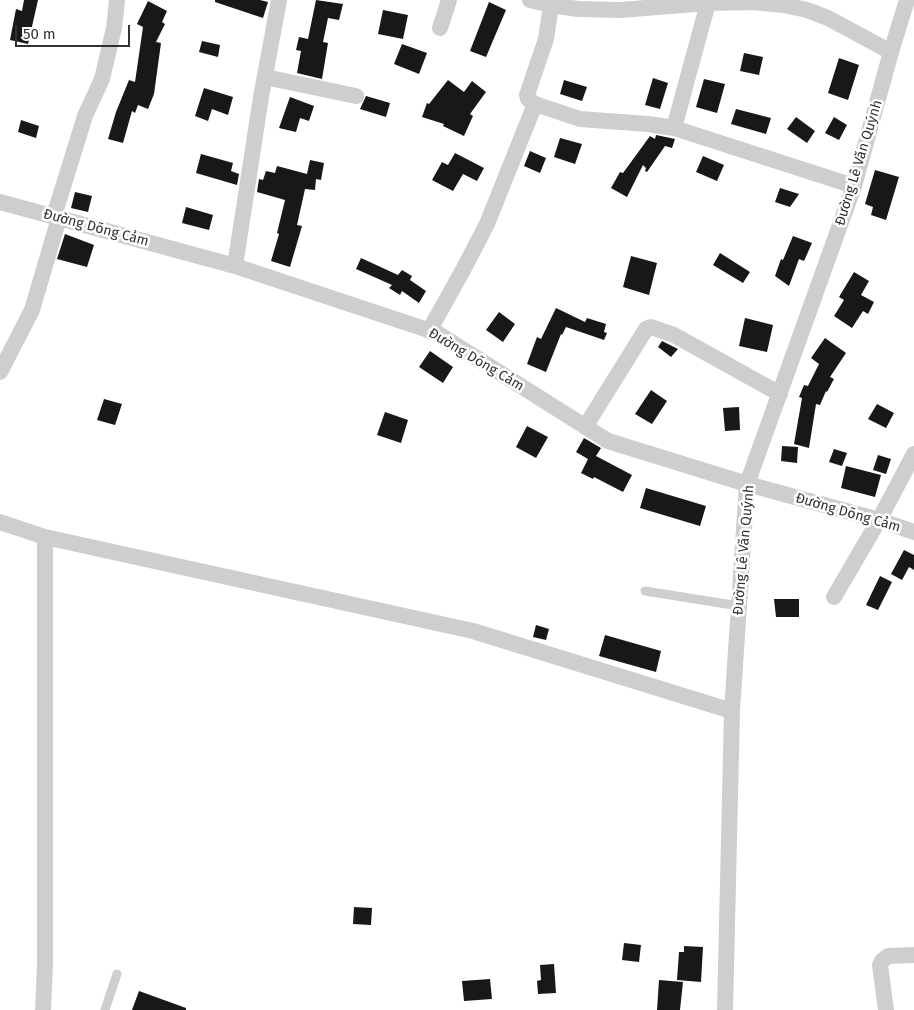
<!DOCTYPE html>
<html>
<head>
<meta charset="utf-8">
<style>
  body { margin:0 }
  #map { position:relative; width:914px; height:1010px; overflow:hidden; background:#fff; font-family:"Fira Sans",sans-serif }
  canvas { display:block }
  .scale { position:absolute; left:15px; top:25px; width:115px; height:22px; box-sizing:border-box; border:2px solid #313131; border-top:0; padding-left:6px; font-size:15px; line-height:18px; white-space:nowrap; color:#313131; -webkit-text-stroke:4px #fff; paint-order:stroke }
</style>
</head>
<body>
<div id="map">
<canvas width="914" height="1010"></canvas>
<div class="scale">50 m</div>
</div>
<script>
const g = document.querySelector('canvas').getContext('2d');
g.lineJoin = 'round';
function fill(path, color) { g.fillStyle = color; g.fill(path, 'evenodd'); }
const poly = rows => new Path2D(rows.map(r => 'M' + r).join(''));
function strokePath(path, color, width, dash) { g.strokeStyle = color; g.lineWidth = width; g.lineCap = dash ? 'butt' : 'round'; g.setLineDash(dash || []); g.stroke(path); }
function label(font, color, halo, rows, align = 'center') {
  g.font = font + ' "Fira Sans",sans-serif'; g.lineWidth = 5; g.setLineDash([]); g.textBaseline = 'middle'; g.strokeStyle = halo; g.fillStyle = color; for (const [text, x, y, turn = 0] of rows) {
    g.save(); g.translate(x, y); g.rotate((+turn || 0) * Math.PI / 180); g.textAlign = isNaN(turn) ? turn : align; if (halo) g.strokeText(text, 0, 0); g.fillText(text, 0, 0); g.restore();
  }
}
const building = poly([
  [24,0,38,0,28,44,10,40,16,9,22,11],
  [215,0,260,0,268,2,263,18,215,2],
  [316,0,343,4,339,20,328,18,323,42,328,43,322,79,297,73,301,51,296,50,299,37,308,39],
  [148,1,167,11,162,22,165,24,156,42,161,43,154,94,148,109,138,105,135,113,132,111,123,143,108,139,116,112,129,80,135,82,143,27,137,24],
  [489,2,506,10,486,57,470,51],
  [383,10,408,15,403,39,378,34],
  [202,41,220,45,218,57,199,52],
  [402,44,427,53,419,74,394,64],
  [744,53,763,57,759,75,740,71],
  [839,58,859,65,848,100,828,93],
  [653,78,668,83,660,109,645,105],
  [704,79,725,84,717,113,696,107],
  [448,80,464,92,472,81,486,92,470,114,473,116,464,136,443,126,444,124,422,117,427,103,429,104],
  [564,80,587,87,582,101,560,94],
  [204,88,233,97,228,115,212,109,208,121,195,116],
  [366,96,390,103,386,117,360,109],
  [290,97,314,106,309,121,300,118,296,132,279,128],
  [736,109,771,118,766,134,731,124],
  [796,117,815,131,807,143,787,129],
  [834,117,847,125,839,140,825,133],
  [21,120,39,126,36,138,18,132],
  [656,135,675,139,672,148,665,146,647,172,645,171,646,168,643,165,627,197,611,188,620,172,623,173,650,136,655,139],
  [560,138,582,144,575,164,554,157],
  [530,151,546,158,540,173,524,166],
  [455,153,484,168,477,181,463,174,453,191,432,180,442,162,448,165],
  [201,154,233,163,231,171,239,174,237,185,196,173],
  [703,156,724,165,717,181,696,172],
  [310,160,324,163,321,180,316,179,315,190,305,189,297,225,302,226,290,267,271,261,279,234,277,233,285,200,257,192,259,179,263,180,266,171,275,173,277,166,307,174],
  [875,170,899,177,886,220,871,215,873,207,865,204],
  [780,188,799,194,790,207,775,202],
  [75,192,92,196,88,212,71,208],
  [186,207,213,215,209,230,182,223],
  [65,234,94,245,87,267,57,259],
  [793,236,812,243,804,261,799,259,789,286,775,276,781,259,783,260],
  [720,253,750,272,743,283,713,265],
  [631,256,657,263,649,295,623,287],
  [361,258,398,275,402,270,412,276,410,280,426,291,419,303,402,291,400,295,389,288,392,285,356,269],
  [854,272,869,281,861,295,874,302,868,314,863,311,852,328,834,316,844,300,839,297],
  [556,308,585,322,587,318,606,324,604,332,607,333,604,340,566,327,562,335,561,334,546,372,527,364,537,337,541,339],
  [499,312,515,324,503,342,486,330],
  [745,318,773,325,767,352,739,346],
  [825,338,846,353,830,377,834,379,827,392,826,391,820,405,816,404,809,448,794,444,802,398,799,397,804,385,808,386,819,364,811,358],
  [662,341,678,349,671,357,658,347],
  [430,351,453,367,443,383,419,367],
  [651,390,667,401,652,424,635,414],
  [104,399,122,404,115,425,97,420],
  [877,404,894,413,886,428,868,419],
  [739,407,740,430,725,431,723,408],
  [385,412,408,420,401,443,377,435],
  [527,426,548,437,536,458,516,447],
  [584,438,601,448,596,456,632,475,623,492,594,477,593,479,581,473,588,459,576,452],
  [782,446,798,447,797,463,781,461],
  [834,449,847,453,842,466,829,462],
  [878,455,891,459,886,474,873,470],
  [846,466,881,475,875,497,841,488],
  [646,488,706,506,700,526,640,508],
  [904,550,914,555,914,570,909,567,902,580,891,574],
  [880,576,892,582,878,610,866,605],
  [774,599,799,599,799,617,776,617],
  [536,625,549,629,546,640,533,637],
  [605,635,661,651,656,672,599,656],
  [354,907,372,908,371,925,353,924],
  [624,943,641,945,639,962,622,960],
  [684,946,703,947,701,982,677,980,679,952,684,952],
  [554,964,556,993,538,994,537,981,541,980,540,965],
  [490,979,492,999,464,1001,462,981],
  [659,980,683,982,680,1010,657,1010],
  [139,991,186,1008,186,1010,132,1010]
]);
const service = poly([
  [645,591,739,606],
  [105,1010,117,974]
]);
const minor = poly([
  [530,0,551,5,578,9,620,10,708,3,754,2,783,5,807,10,828,18,891,52],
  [551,5,546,39,527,95,528,99,535,104,580,119,648,124,674,128,854,186],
  [440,28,449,0],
  [265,77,356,96],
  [674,128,708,3],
  [0,202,235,266,437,333,608,441,747,484,879,520,914,532],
  [54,216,85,116,102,79,114,28,117,0],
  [235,266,261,97,279,0],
  [429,331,463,270,487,224,535,104],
  [0,372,32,310,59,218],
  [585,427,646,329,651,327,674,335,780,394],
  [0,522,45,537,473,631,732,711],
  [834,597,879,520,914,454],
  [43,1010,45,964,45,537],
  [725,1010,732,711,747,484,854,186,891,52,907,0],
  [886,1010,880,965,882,961,888,956,914,955]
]);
const streetNames = [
  ["Đường Lê Văn Quýnh",859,163,-73],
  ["Đường Dõng Cảm",96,228,15],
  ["Đường Dõng Cảm",476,360,31],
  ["Đường Dõng Cảm",848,513,16],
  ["Đường Lê Văn Quýnh",744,550,-85]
];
fill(building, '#181818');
strokePath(service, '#cecece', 9);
strokePath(minor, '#cecece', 16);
label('14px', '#313131', '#fff', streetNames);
</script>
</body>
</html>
